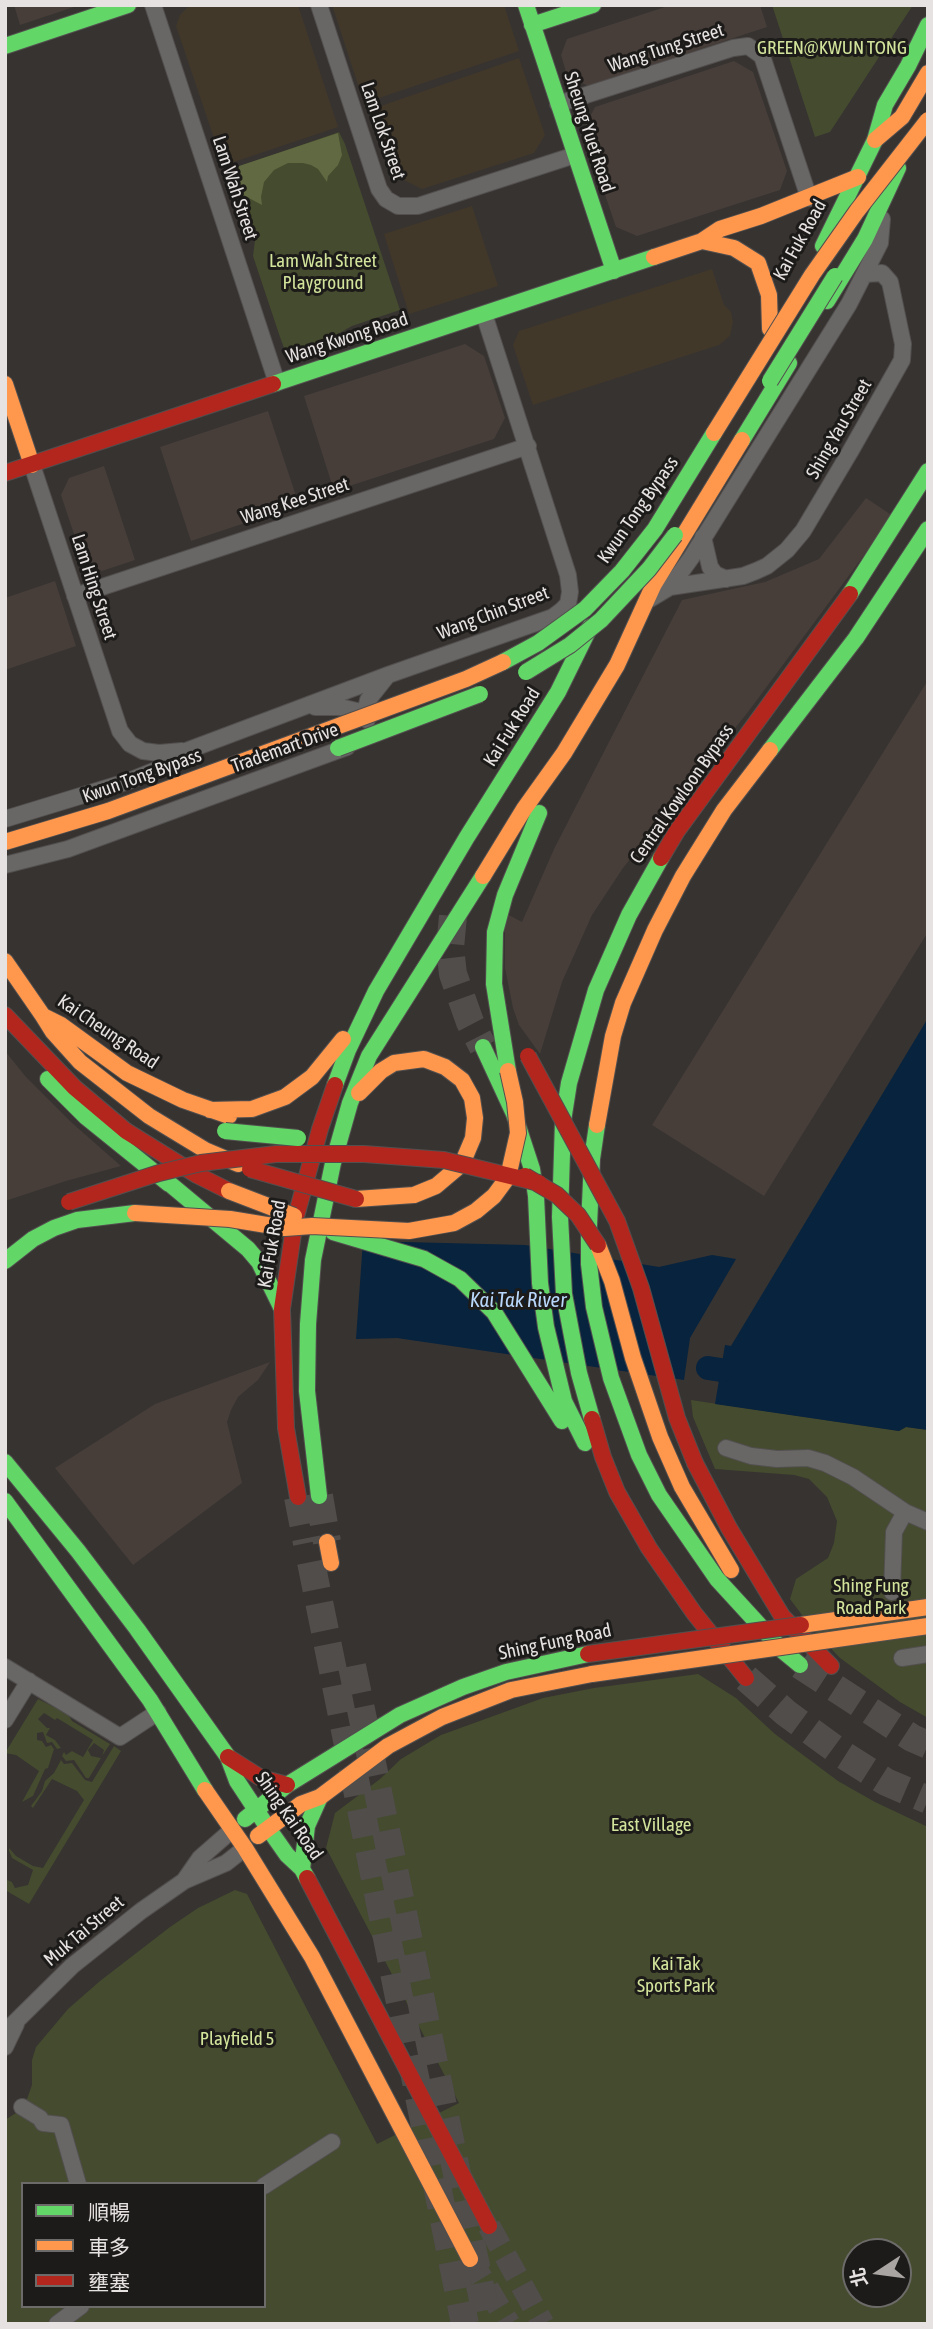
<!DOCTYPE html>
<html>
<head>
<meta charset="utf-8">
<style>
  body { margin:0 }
  #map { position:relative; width:933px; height:2329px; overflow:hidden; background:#363331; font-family:"Asap Condensed","Noto Sans TC",sans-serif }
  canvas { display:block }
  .frame { position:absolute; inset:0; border:7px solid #e5e2e1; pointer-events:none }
  .legend { position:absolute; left:21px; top:2182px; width:245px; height:126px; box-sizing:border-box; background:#1d1b19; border:2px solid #6d6b69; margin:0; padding:9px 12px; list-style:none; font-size:21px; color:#e5e2e1 }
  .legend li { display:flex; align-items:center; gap:14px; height:35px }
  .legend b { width:35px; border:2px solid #6d6b69 }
  .north { position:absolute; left:842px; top:2238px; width:70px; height:70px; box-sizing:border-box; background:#1d1b19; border:2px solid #6d6b69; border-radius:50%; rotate:257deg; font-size:19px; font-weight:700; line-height:28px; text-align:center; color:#e5e2e1 }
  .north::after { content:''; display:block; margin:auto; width:24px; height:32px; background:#a8a5a3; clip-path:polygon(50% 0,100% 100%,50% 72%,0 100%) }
</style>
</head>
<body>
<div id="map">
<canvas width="933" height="2329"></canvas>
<div class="frame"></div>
<ul class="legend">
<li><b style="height:9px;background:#63d668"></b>順暢</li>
<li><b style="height:9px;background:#ff974d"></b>車多</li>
<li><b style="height:9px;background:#b3261e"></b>壅塞</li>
</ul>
<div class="north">北</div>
</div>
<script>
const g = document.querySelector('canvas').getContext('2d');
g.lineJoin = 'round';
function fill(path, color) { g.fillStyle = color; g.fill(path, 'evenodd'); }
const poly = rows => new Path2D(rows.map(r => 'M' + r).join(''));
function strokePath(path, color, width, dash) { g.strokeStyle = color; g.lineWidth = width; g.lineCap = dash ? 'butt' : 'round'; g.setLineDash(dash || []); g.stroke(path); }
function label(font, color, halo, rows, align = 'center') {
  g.font = font + ' "Asap Condensed",sans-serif'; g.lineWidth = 6; g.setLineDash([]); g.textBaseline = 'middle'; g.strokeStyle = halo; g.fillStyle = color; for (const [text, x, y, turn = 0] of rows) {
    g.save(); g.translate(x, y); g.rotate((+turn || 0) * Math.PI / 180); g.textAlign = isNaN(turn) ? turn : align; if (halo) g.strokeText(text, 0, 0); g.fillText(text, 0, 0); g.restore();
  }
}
const commercial = poly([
  [190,5,298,5,338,127,225,165,218,144,216,144,176,26,180,15],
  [332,5,504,5,519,51,364,103],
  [519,58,545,135,534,153,422,189,398,177,375,108],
  [472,206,498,286,409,314,384,234],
  [712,269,724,305,731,312,733,322,730,336,719,345,533,405,513,345,519,331]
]);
const built = poly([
  [14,5,80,5,20,25],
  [671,5,760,5,767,27,588,86,567,75,561,55,567,39],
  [734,61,753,72,787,171,780,190,637,236,616,227,583,130,595,107],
  [465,344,484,356,505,418,494,439,334,491,304,396],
  [268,411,299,505,191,541,160,447],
  [104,466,135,560,102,571,83,561,61,495,69,478],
  [866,498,893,516,748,712,623,868,592,915,562,982,540,1054,519,1025,513,1008,505,968,505,913,522,922,554,849,682,600,765,582,819,559],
  [55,581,76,646,5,670,5,598],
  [928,680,928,932,764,1196,652,1125],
  [5,1051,26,1077,71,1122,121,1166,66,1181,5,1201],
  [270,1362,258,1380,238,1397,231,1410,227,1422,242,1483,133,1565,55,1468,155,1404]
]);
const green = poly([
  [772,5,913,5,830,132,815,137],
  [339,132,345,144,400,310,352,326,320,344,292,351,284,348,280,337,253,256,255,240,243,201,230,188,226,171],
  [691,1400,899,1431,906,1427,928,1430,928,1718,900,1702,840,1658,814,1631,790,1599,796,1579,828,1558,834,1543,837,1521,827,1497,809,1479,794,1475,715,1469,693,1417],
  [698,1674,736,1698,775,1734,838,1781,875,1802,928,1827,928,2324,5,2324,5,2120,19,2111,27,2099,32,2085,32,2060,36,2047,68,2009,100,1981,170,1927,198,1908,235,1890,247,1894,377,2144,459,2103,326,1848,335,1813,380,1779,401,1759,441,1735,543,1698,594,1688],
  [23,2184,264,2184,264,2306,23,2306],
  [856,2252,898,2252,898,2294,856,2294],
  [38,1699,68,1714,72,1721,110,1744,102,1756,104,1750,94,1743,88,1750,91,1756,101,1758,89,1778,86,1778,74,1760,66,1761,62,1756,64,1752,66,1755,72,1751,83,1757,93,1740,57,1718,55,1720,44,1713,38,1719,47,1728,50,1728,46,1735,55,1740,61,1748,57,1749,52,1742,47,1743,43,1732,37,1733,37,1740,42,1741,46,1747,51,1745,54,1749,48,1768,45,1769,33,1796,22,1802,39,1771,16,1755,5,1753],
  [114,1746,121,1751,29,1904,5,1890,5,1879,12,1882,15,1888,28,1885,33,1870,12,1858,9,1851,9,1848,16,1856,33,1866,43,1868,84,1800,77,1791,52,1779,33,1808,31,1806,42,1791,45,1781,54,1773,61,1760,64,1764,72,1763,85,1780,92,1782]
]);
const forest = poly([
  [338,133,342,155,338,165,328,176,327,182,318,169,311,165,303,163,288,163,274,170,264,182,261,197,262,205,245,196,235,182,230,169]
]);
const water = poly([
  [928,1018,928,1430,906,1427,899,1431,715,1404,725,1345,731,1346],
  [363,1241,525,1245,659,1267,712,1255,736,1259,690,1338,684,1380,397,1338,356,1339]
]);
const river = poly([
  [708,1368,721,1370]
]);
const secondaryTunnel = poly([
  [489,2226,543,2324],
  [470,2259,509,2324]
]);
const highwayTunnel = poly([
  [453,916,450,948,453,974,470,1022,483,1047],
  [319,1496,327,1542],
  [298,1497,307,1543],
  [311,1562,465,2324],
  [800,1665,912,1738,928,1745],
  [352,1666,488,2324],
  [746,1678,786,1713,842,1754,886,1782,928,1800]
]);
const street = poly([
  [153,5,277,383],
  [319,5,379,189,386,199,398,206,418,206,575,155],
  [558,104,733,48,748,46,762,56,809,198],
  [32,465,120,731,130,744,143,751,159,753,182,751],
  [703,537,710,567,715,574,726,579],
  [670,587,743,576,756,571,767,566,787,550,803,531,850,452,902,360,903,344,890,282,882,273,865,274],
  [75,596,528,446],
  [650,599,670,587,691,558,849,304,880,243,882,219],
  [315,707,340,707,365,713],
  [367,720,365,713,368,700,387,676],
  [5,819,126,782,156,770,186,751,388,675,553,617,561,611,568,604,570,592,568,575,484,314],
  [5,865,68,849,347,747],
  [726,1448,751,1456,777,1459,808,1458,825,1463,853,1477,905,1512,928,1522],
  [892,1592,894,1532,905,1512],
  [902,1658,928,1654],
  [5,1667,120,1737,158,1712],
  [5,1720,29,1681],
  [184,1881,200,1858,232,1830],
  [5,2032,72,1966,141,1911,184,1881,226,1863,245,1848],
  [5,2047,16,2024],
  [22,2107,40,2118,43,2123,61,2125,78,2184],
  [264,2186,332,2142],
  [57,2324,81,2306]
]);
const fast = poly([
  [526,5,614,271],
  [532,25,593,5],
  [5,46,128,5],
  [823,246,875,140,885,105,908,66,928,25],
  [827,301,865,239,898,168],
  [273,384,654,257],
  [742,440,789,363],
  [850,594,928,471],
  [770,750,856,638,928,529],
  [483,1047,514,1114,532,1169,536,1196,540,1283,546,1327,564,1401,585,1443],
  [508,1071,494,984,495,932,505,895,539,813],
  [48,1079,86,1117,169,1184],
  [335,1085,348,1050,376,991,467,837,558,692,590,627],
  [597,1125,592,1159,589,1226,589,1264,594,1307,611,1378,639,1455,659,1495,717,1579,783,1651,800,1665],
  [170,1184,248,1249,259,1262,282,1309],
  [333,1232,424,1259,460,1279,494,1312,562,1421],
  [5,1261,33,1239,54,1228,77,1220,135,1213],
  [592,1419,579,1373,564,1294,560,1217,563,1121,569,1083,596,990,629,915,661,858],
  [5,1462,78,1551,137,1629,228,1757,237,1781,268,1828,287,1855,302,1869,307,1878],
  [319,1496,307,1391,308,1324,313,1260,333,1163,350,1103,369,1056,483,876],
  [5,1501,150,1700,205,1790],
  [245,1819,287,1785,400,1715,463,1687,506,1672,588,1654],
  [302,1869,307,1826,320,1797]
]);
const slow = poly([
  [875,140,902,117,928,73],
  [702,241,734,248,758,263,769,295,770,329],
  [654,257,702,241,720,229,761,216,858,177],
  [5,384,32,465],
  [483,876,524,809,564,753,617,665,654,584,742,440],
  [5,961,43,1016,61,1025,127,1073,183,1100,229,1116],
  [43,1016,53,1032,80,1062,149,1116,205,1150,238,1164],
  [210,1110,252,1109,285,1097,312,1077,343,1039],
  [597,1125,613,1036,623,1003,655,930,683,876,724,810,770,750],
  [356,1199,414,1195,436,1186,462,1164,473,1138,475,1118,472,1098,462,1080,445,1067,424,1059,394,1063,381,1071,359,1093],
  [598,1245,612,1281,633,1358,660,1437,682,1487,731,1570],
  [327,1542,331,1563],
  [205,1790,245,1848,312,1957,470,2259],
  [258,1836,301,1804,320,1797,388,1746,442,1717,511,1690,592,1674]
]);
const jam = poly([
  [5,473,273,384],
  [661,858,677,831,850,594],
  [5,1015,75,1088,126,1131,197,1175,229,1191],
  [592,1419,603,1457,617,1492,649,1548,694,1613,746,1678],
  [695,1463,729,1528,782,1616,831,1666],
  [298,1497,286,1428,282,1309,295,1220,320,1129,335,1085],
  [228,1757,261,1778,287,1785],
  [307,1878,489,2226]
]);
const fastBridge = poly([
  [770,381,835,276],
  [503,662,538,643,585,609,622,571,655,529,714,433],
  [526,672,570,645,601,620,649,569,675,535],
  [338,748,480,694],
  [225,1131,298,1138]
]);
const slowBridge = poly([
  [714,433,812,275,857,211,928,120],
  [5,842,108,811,466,679,503,662],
  [229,1191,294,1216],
  [135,1213,230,1219,285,1228,312,1226,409,1231,454,1223,476,1211,494,1196,508,1177,518,1133,515,1102,508,1071],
  [801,1625,928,1607],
  [592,1674,928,1626]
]);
const jamBridge = poly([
  [528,1056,617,1221,641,1288,677,1418,695,1463],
  [250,1169,356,1199],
  [525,1176,557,1195,578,1215,598,1245],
  [69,1202,159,1173,201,1163,276,1154,364,1154,444,1160,539,1183],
  [588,1654,801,1625]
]);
const streetNames = [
  ["Wang Tung Street",666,48,-18],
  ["Lam Lok Street",383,131,71],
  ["Sheung Yuet Road",589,132,72],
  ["Lam Wah Street",235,188,72],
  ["Kai Fuk Road",800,240,-61],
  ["Wang Kwong Road",347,338,-18],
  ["Shing Yau Street",839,429,-60],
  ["Wang Kee Street",295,501,-18],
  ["Kwun Tong Bypass",638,510,-55],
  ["Lam Hing Street",94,587,72],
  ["Wang Chin Street",493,613,-21],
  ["Kai Fuk Road",512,727,-58],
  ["Trademart Drive",285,748,-20],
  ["Kwun Tong Bypass",142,776,-20],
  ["Central Kowloon Bypass",682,794,-55],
  ["Kai Cheung Road",108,1032,34],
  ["Kai Fuk Road",272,1244,-80],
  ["Shing Fung Road",555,1642,-12],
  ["Shing Kai Road",289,1816,55],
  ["Muk Tai Street",84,1931,-40]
];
const parkNames = [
  ["GREEN@KWUN TONG",832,48],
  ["Lam Wah Street",323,261],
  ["Playground",323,283],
  ["Shing Fung",871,1586],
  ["Road Park",871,1608],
  ["East Village",651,1825],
  ["Kai Tak",676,1964],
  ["Sports Park",676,1986],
  ["Playfield 5",237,2039]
];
const waterNames = [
  ["Kai Tak River",518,1300]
];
fill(commercial, '#42382a');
fill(built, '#473e39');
fill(green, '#454b2e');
fill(forest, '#606941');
fill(water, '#07233e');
strokePath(river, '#07233e', 24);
strokePath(secondaryTunnel, '#504d4b', 23, [23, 11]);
strokePath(highwayTunnel, '#504d4b', 28, [28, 14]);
strokePath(street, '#524f4e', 18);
strokePath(fast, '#524f4e', 18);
strokePath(slow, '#524f4e', 18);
strokePath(jam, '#524f4e', 18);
strokePath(street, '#686766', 16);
strokePath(fast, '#63d668', 16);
strokePath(slow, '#ff974d', 16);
strokePath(jam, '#b3261e', 16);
strokePath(fastBridge, '#524f4e', 18, []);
strokePath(slowBridge, '#524f4e', 18, []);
strokePath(jamBridge, '#524f4e', 18, []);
strokePath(fastBridge, '#63d668', 16);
strokePath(slowBridge, '#ff974d', 16);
strokePath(jamBridge, '#b3261e', 16);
label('19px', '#e5e2e1', '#1d1b19', streetNames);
label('19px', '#d2e49b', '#1d1b19', parkNames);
label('italic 21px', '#b8d7fa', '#1d1b19', waterNames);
</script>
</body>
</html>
